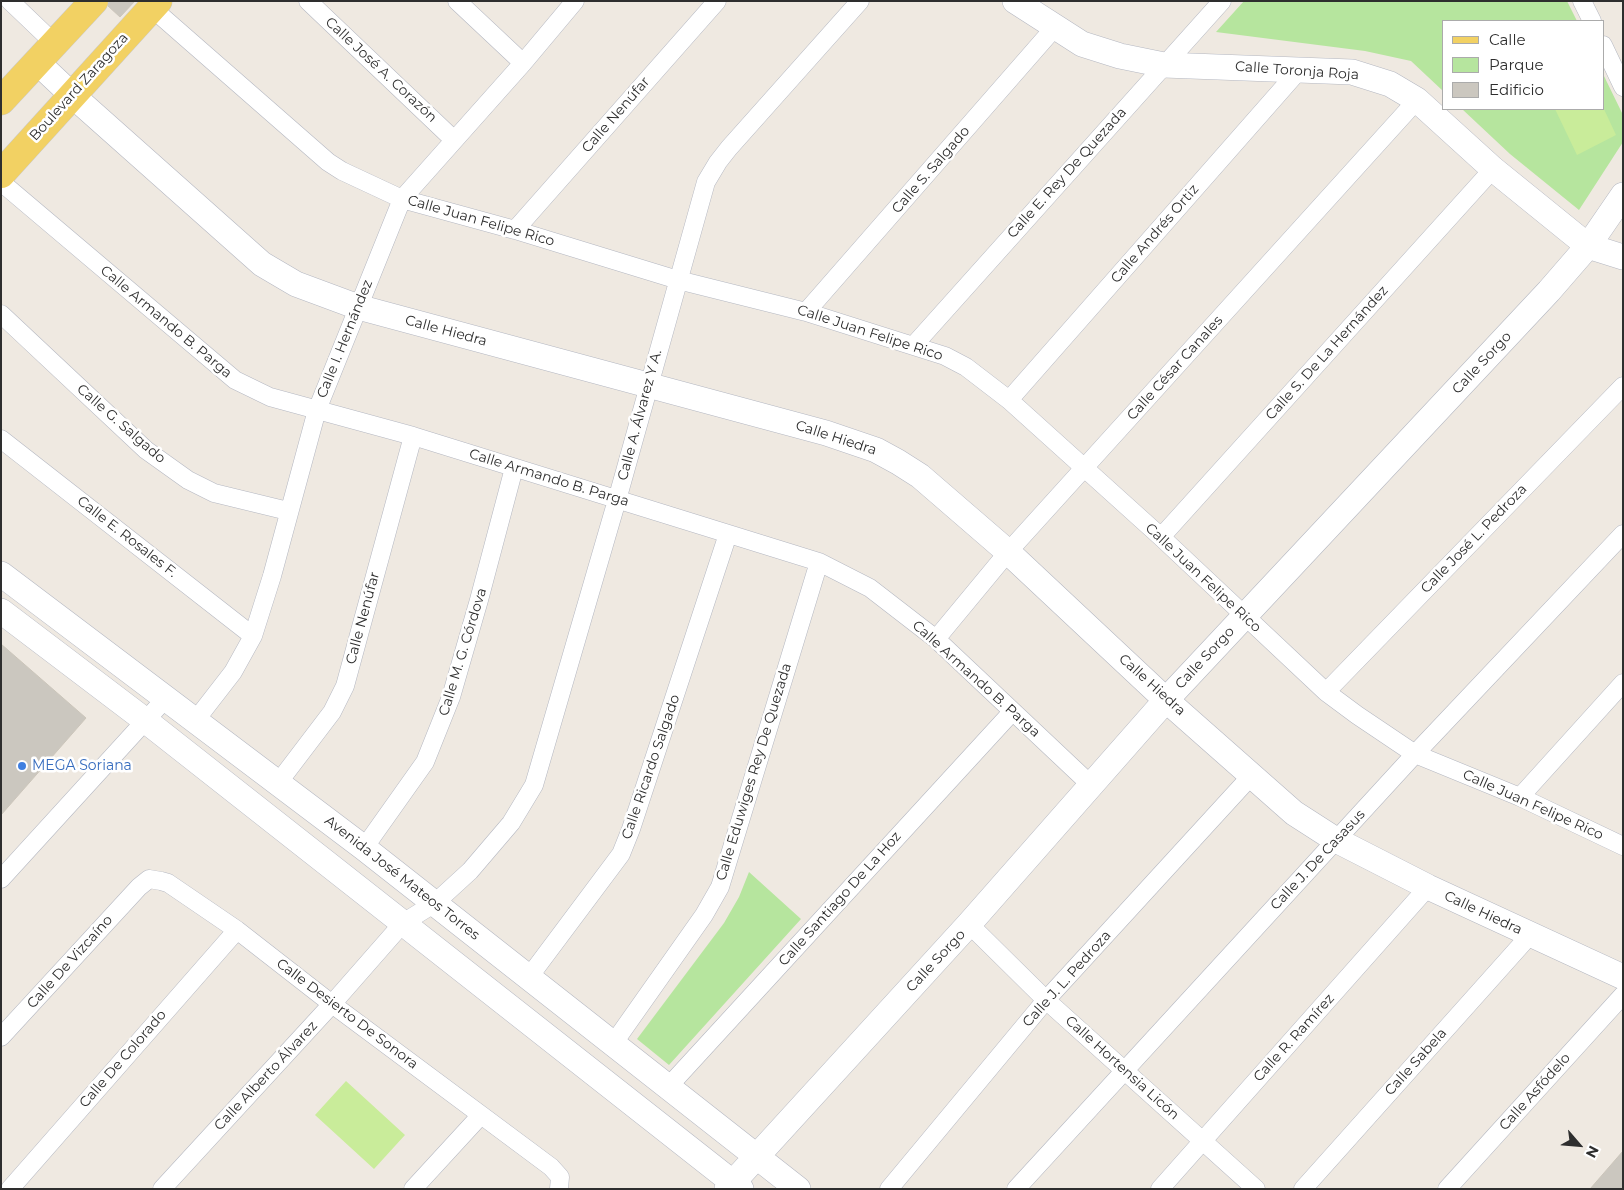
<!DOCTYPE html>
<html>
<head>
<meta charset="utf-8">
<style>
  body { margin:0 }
  #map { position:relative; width:1624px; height:1190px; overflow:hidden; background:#efe9e1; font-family:Montserrat,sans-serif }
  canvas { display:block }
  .frame { position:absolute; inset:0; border:2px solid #2e2e2e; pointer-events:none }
  .legend { position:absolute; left:1442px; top:20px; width:162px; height:90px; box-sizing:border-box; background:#fff; border:1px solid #ababab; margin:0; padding:6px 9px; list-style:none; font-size:15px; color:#2e2e2e }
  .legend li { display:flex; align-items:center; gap:10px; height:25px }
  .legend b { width:25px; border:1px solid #ababab }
  .north { position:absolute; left:1554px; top:1120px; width:50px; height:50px; -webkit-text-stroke:4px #fff; paint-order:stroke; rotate:117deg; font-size:14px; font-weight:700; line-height:20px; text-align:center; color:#2e2e2e }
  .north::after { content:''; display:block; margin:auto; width:18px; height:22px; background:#2e2e2e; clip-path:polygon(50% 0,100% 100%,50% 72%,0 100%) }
</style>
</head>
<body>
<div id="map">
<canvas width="1624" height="1190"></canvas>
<div class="frame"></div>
<ul class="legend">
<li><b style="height:6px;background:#f2d163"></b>Calle</li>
<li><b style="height:14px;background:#b6e59e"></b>Parque</li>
<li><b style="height:14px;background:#cbc7bf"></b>Edificio</li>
</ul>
<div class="north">N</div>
</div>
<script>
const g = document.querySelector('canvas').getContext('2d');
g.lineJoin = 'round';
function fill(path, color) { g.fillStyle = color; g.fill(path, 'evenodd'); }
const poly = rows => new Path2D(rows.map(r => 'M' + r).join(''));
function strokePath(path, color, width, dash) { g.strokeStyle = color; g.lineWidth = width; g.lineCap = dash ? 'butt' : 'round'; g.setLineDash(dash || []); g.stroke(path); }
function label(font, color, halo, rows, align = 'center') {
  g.font = font + ' Montserrat,sans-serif'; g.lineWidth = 5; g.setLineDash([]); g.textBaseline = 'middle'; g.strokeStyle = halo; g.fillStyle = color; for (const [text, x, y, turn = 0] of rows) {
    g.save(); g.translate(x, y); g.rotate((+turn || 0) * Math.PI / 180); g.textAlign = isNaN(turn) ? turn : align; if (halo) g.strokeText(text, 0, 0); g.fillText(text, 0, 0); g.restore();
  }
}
const green = poly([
  [1244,1,1567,1,1577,21,1443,21,1443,91,1411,61,1365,51,1216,32],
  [1603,74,1623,115,1623,142,1579,210,1510,154,1462,109,1603,109],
  [749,872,801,919,669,1065,637,1039,724,923,739,897]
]);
const pitch = poly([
  [1603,107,1616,135,1577,155,1555,109,1603,109],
  [346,1081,405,1135,374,1169,315,1115]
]);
const building = poly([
  [109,1,135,1,120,17,108,6,109,1],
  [1,644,86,718,1,815,1,644],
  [1623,1151,1623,1189,1590,1189,1623,1151]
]);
const street = poly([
  [10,1,55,44],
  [308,1,454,140],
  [457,1,523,63],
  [1582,1,1592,21],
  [152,8,328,162,342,171,402,199,515,230,678,280,806,312,945,356,966,367,1009,400,1161,537,1326,692,1357,715,1415,754,1520,797,1623,846],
  [1603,45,1623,87],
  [1,182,235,380,270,397,413,436,819,562,870,588,936,639,1091,785],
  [515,230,717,1],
  [806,312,1055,27],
  [1,314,146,450,188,480,214,493,288,511],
  [914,345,1222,1],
  [1009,400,1300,69],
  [1,439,253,636],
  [1161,537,1493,169],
  [936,639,1008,552,1417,100],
  [1326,692,1623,386],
  [195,721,233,672,253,636,272,576,317,410,402,199,523,63,575,1],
  [278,783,332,712,345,686,413,436],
  [1520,797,1623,683],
  [364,848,425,762,451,697,479,600,514,468],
  [1,879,166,698],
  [969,924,1046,1000,1256,1189],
  [529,977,621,854,631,829,728,534],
  [1,1037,139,887,149,879,161,881,168,883,237,930,332,1004,551,1167,560,1177,559,1189],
  [613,1044,704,915,720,887,819,562],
  [668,1087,1012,712],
  [10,1189,237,930],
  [162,1189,332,1004,403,923,435,903,470,871,511,823,534,785,617,500,706,182,718,162,729,148,860,1],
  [413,1189,481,1115],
  [889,1189,1046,1000,1252,775],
  [1016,1189,1415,754,1623,534],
  [1160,1189,1428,887],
  [1303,1189,1530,935],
  [1447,1189,1623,995]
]);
const secondary = poly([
  [1015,1,1082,44,1120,56,1164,65,1352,72,1390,84,1417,100,1493,169,1588,246,1623,257],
  [37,62,72,95,262,264,296,284,358,307,826,433,876,450,898,462,920,476,1008,552,1166,700,1294,813,1336,840,1428,887,1623,977],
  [1,574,364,848,798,1189],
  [1,611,146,721,741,1189],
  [727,1189,969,924,1166,700,1549,291,1588,246,1623,195]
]);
const primary = poly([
  [1,101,94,1],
  [1,174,158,1]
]);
const markers = [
  [22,766,5,"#3f7fe0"]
];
const streetNames = [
  ["Calle José A. Corazón",381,70,43],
  ["Calle Toronja Roja",1297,71,4],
  ["Boulevard Zaragoza",79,87,-48],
  ["Calle Nenúfar",616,115,-49],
  ["Calle S. Salgado",931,170,-49],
  ["Calle E. Rey De Quezada",1067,173,-48],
  ["Calle Juan Felipe Rico",481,221,16],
  ["Calle Andrés Ortiz",1155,234,-49],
  ["Calle Armando B. Parga",166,322,40],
  ["Calle Hiedra",446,331,15],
  ["Calle Juan Felipe Rico",870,333,18],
  ["Calle I. Hernández",345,339,-68],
  ["Calle S. De La Hernández",1327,353,-48],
  ["Calle Sorgo",1482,363,-47],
  ["Calle César Canales",1175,368,-48],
  ["Calle A. Álvarez Y A.",640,415,-75],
  ["Calle G. Salgado",121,424,41],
  ["Calle Hiedra",836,438,18],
  ["Calle Armando B. Parga",549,478,17],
  ["Calle E. Rosales F.",127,537,38],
  ["Calle José L. Pedroza",1474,539,-46],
  ["Calle Juan Felipe Rico",1203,578,43],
  ["Calle Nenúfar",363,618,-75],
  ["Calle M. G. Córdova",463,652,-73],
  ["Calle Sorgo",1205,658,-47],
  ["Calle Armando B. Parga",976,679,42],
  ["Calle Hiedra",1152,685,42],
  ["Calle Ricardo Salgado",651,767,-71],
  ["Calle Eduwiges Rey De Quezada",754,772,-73],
  ["Calle Juan Felipe Rico",1533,805,24],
  ["Calle J. De Casasus",1318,860,-47],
  ["Avenida José Mateos Torres",402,878,38],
  ["Calle Santiago De La Hoz",840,899,-48],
  ["Calle Hiedra",1483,913,25],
  ["Calle Sorgo",936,961,-47],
  ["Calle De Vizcaíno",70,962,-48],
  ["Calle J. L. Pedroza",1067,979,-48],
  ["Calle Desierto De Sonora",347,1014,37],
  ["Calle R. Ramírez",1294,1038,-48],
  ["Calle De Colorado",123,1059,-49],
  ["Calle Sabela",1416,1062,-48],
  ["Calle Hortensia Licón",1122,1068,42],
  ["Calle Alberto Álvarez",266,1076,-47],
  ["Calle Asfódelo",1535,1092,-48]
];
const shopNames = [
  ["MEGA Soriana",32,766]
];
fill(green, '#b6e59e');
fill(pitch, '#c9ec9a');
fill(building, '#cbc7bf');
strokePath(building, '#cbc5ba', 1);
strokePath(street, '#b4b7c1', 19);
strokePath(secondary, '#b4b7c1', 26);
strokePath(primary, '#c9c9c9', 29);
strokePath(street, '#fff', 18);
strokePath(secondary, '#fff', 25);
strokePath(primary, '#f2d163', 28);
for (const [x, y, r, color] of markers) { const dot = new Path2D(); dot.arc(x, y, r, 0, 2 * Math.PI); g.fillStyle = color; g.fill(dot); strokePath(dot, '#fff', 2); }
label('14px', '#2e2e2e', '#fff', streetNames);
label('14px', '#366cbe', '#fff', shopNames, 'left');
</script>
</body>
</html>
